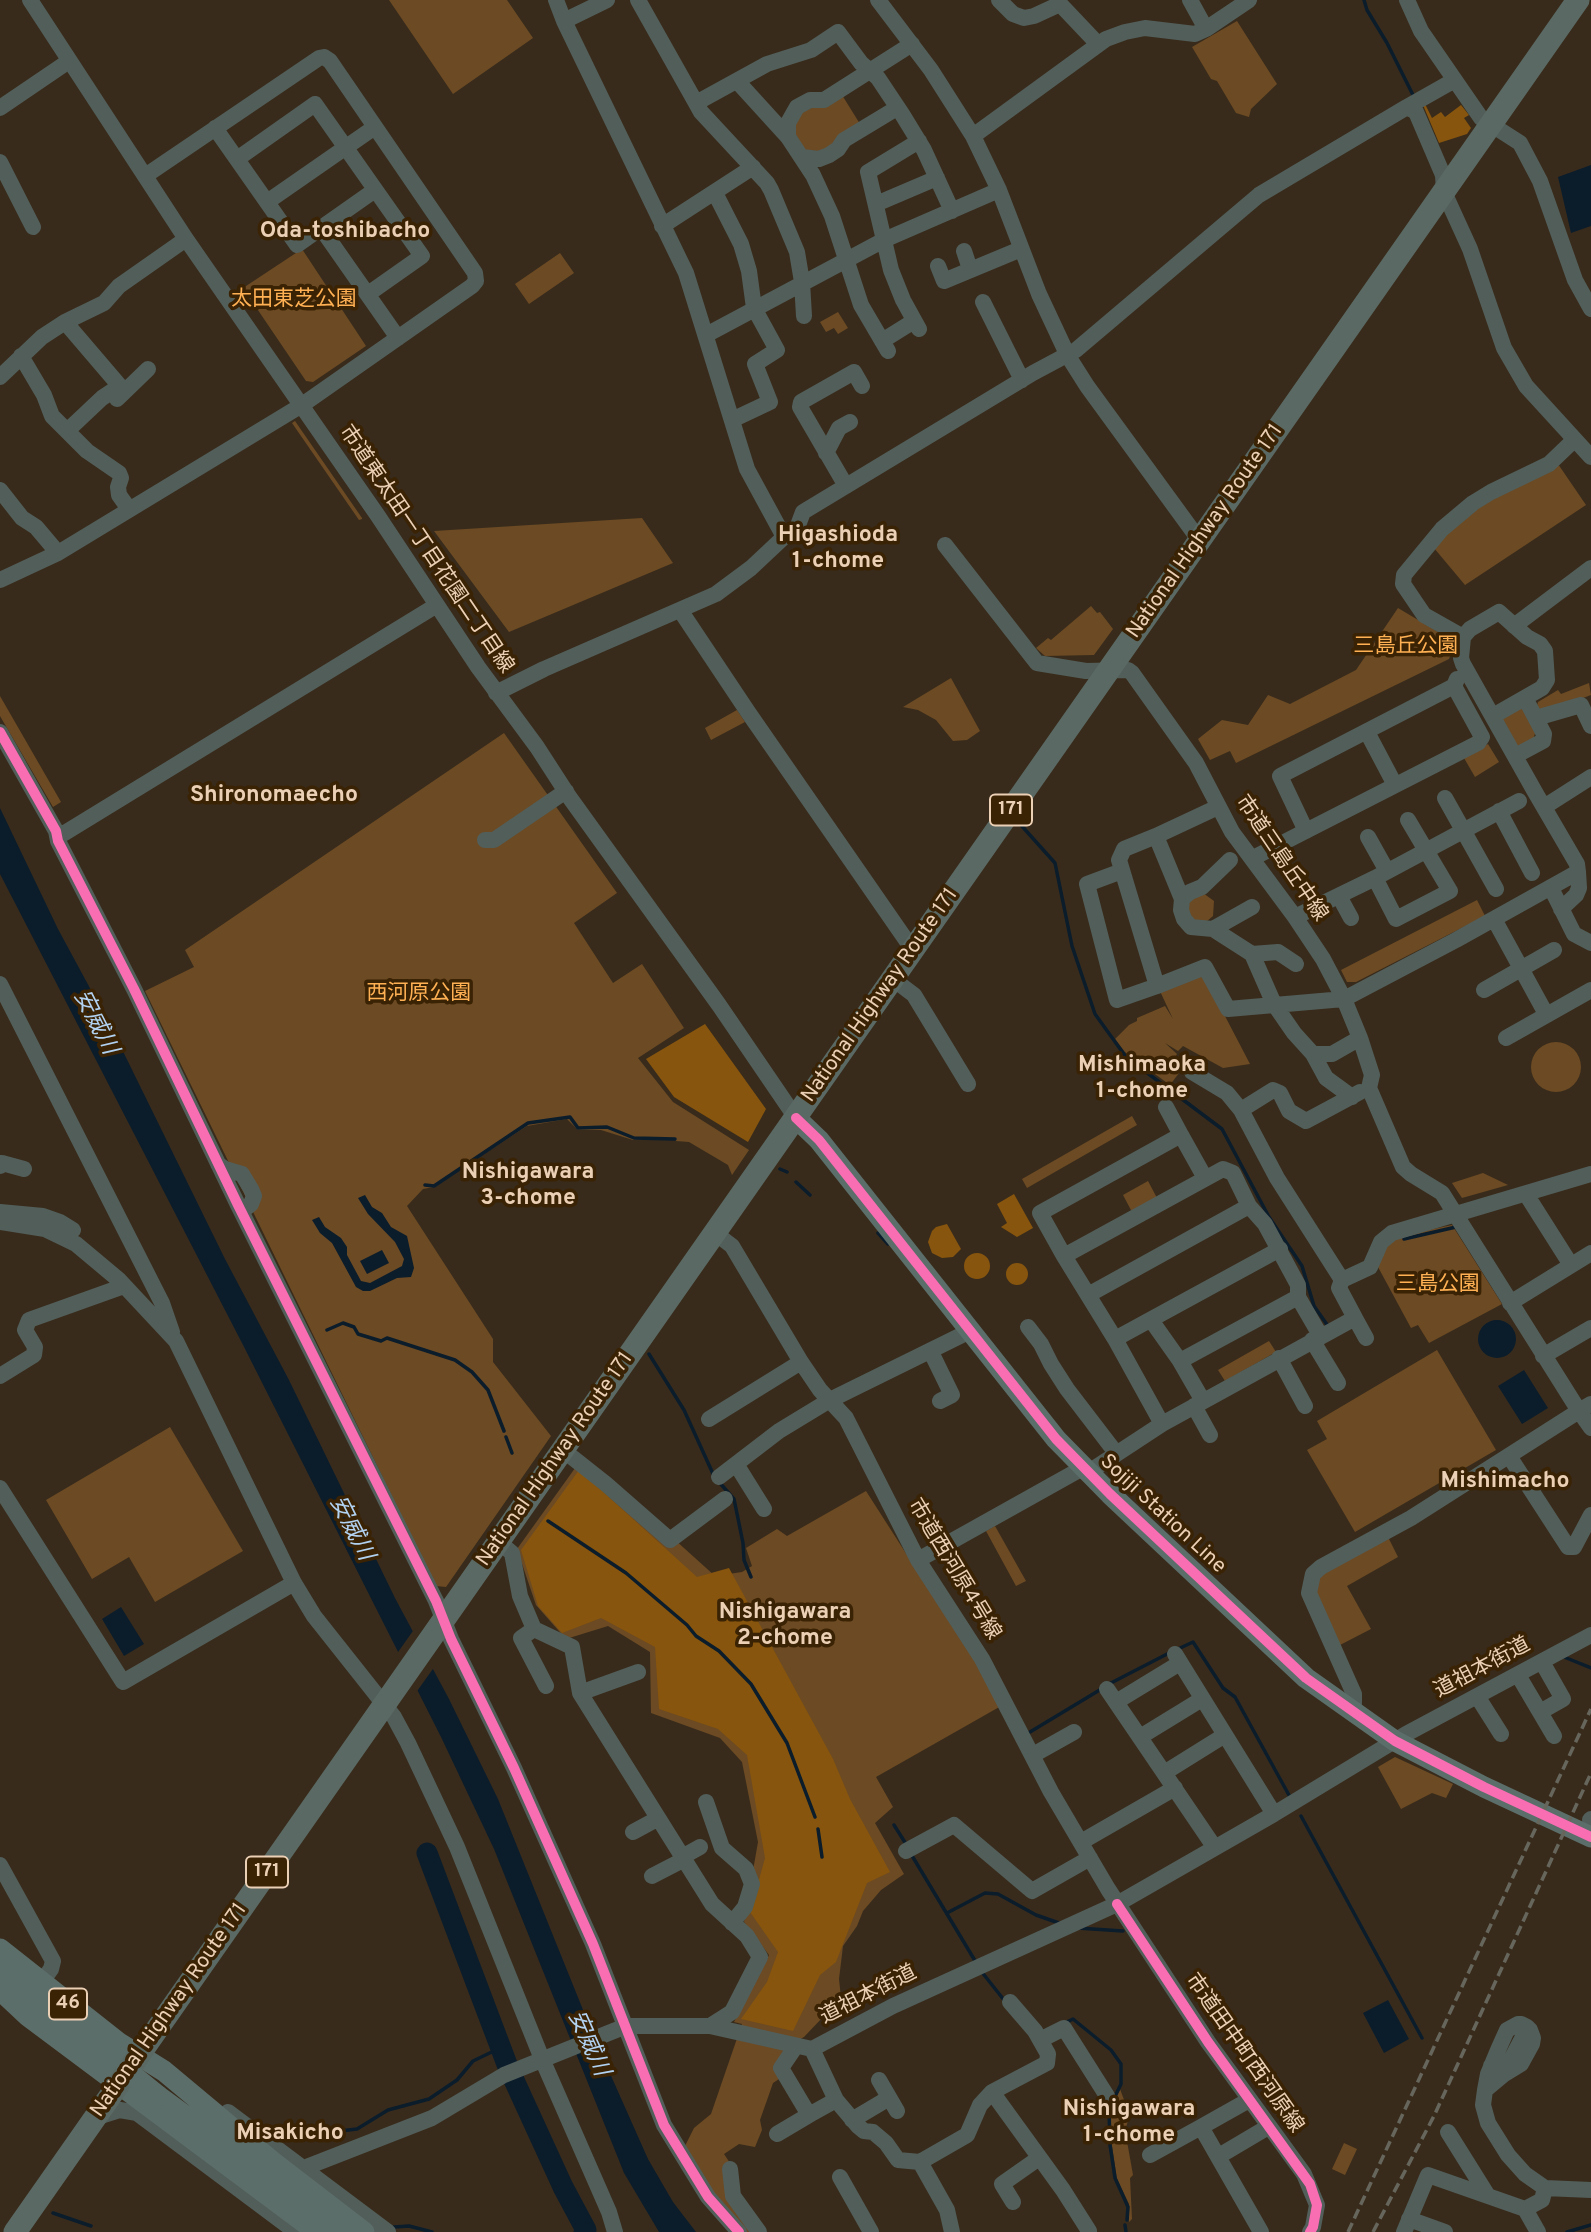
<!DOCTYPE html>
<html>
<head>
<meta charset="utf-8">
<style>
  body { margin:0 }
  canvas { display:block; background:#382b1b }
</style>
</head>
<body>
<canvas width="1591" height="2232"></canvas>
<script>
const g = document.querySelector('canvas').getContext('2d');
g.lineJoin = 'round';
function fill(path, color) { g.fillStyle = color; g.fill(path, 'evenodd'); }
const poly = rows => new Path2D(rows.map(r => 'M' + r).join(''));
function strokePath(path, color, width, dash) { g.strokeStyle = color; g.lineWidth = width; g.lineCap = dash ? 'butt' : 'round'; g.setLineDash(dash || []); g.stroke(path); }
function label(font, color, halo, rows, align = 'center') {
  g.font = font + ' Overpass,"Noto Sans JP",sans-serif'; g.lineWidth = 7; g.setLineDash([]); g.textBaseline = 'middle'; g.strokeStyle = halo; g.fillStyle = color; for (const [text, x, y, turn = 0] of rows) {
    g.save(); g.translate(x, y); g.rotate((+turn || 0) * Math.PI / 180); g.textAlign = isNaN(turn) ? turn : align; if (halo) g.strokeText(text, 0, 0); g.fillText(text, 0, 0); g.restore();
  }
}
const green = poly([
  [389,0,507,0,533,38,453,94],
  [1237,21,1277,84,1251,109,1249,117,1236,113,1217,81,1211,79,1192,47],
  [842,95,860,124,826,152,805,150,793,132,800,113],
  [302,249,366,346,313,382,306,381,243,288],
  [560,253,574,273,529,304,515,284],
  [838,312,848,328,838,334,834,328,826,332,820,322],
  [295,421,362,518,362,519,359,520,292,423],
  [1558,464,1586,505,1465,585,1434,548,1449,527,1492,495],
  [642,518,673,563,509,632,434,531],
  [1091,606,1097,613,1100,612,1113,629,1094,655,1045,656,1036,648,1048,638,1051,640],
  [1398,608,1455,642,1449,659,1236,763,1230,751,1210,760,1198,739,1222,720,1248,725,1268,695,1290,704,1356,670],
  [951,678,980,731,967,740,953,741,936,720,918,710,903,707],
  [1589,683,1591,695,1543,713,1536,709,1538,702,1558,690,1561,694],
  [0,696,61,802,53,807,0,716],
  [1522,706,1536,730,1533,740,1517,750,1499,720],
  [737,710,745,722,711,740,705,728],
  [504,733,617,893,574,923,613,983,642,964,684,1028,638,1058,673,1102,749,1150,732,1175,728,1165,689,1142,676,1141,675,1138,633,1140,601,1130,578,1130,567,1119,527,1126,434,1187,423,1189,407,1206,493,1339,493,1362,551,1436,446,1587,436,1586,145,991,194,967,185,950],
  [1488,744,1499,762,1475,777,1464,758],
  [1203,893,1214,901,1213,916,1206,922,1191,920,1187,902],
  [1477,900,1485,916,1356,982,1347,982,1341,970],
  [1202,972,1250,1064,1223,1068,1183,1046,1178,1051,1165,1043,1177,1054,1172,1062,1182,1069,1170,1085,1125,1052,1115,1039,1129,1025,1137,1021,1137,1018,1165,1006,1173,1019,1159,989],
  '1531 1067a25 25 0 1 1 50 0a25 25 0 1 1-50 0Z',
  [1132,1116,1137,1125,1027,1188,1022,1179],
  [1483,1173,1508,1185,1462,1198,1452,1183],
  [1148,1181,1157,1198,1132,1212,1123,1195],
  [1452,1225,1502,1304,1429,1343,1418,1325,1411,1328,1378,1267,1385,1246,1404,1235],
  [1269,1341,1276,1352,1225,1381,1218,1370],
  [1437,1350,1496,1450,1355,1532,1307,1450,1327,1439,1317,1421],
  [170,1427,243,1551,155,1602,129,1557,92,1579,46,1500],
  [583,1457,715,1576,742,1572,752,1566,746,1548,777,1529,787,1536,866,1491,980,1669,1001,1706,876,1777,893,1807,875,1823,904,1874,881,1890,863,1911,857,1926,843,1946,839,1979,841,1998,804,2037,791,2044,782,2077,773,2083,760,2120,762,2130,755,2147,739,2144,724,2154,730,2163,753,2232,744,2232,726,2215,684,2148,694,2128,711,2114,742,2024,734,2022,769,1955,744,1922,758,1842,742,1762,720,1738,651,1713,650,1652,608,1626,566,1639,536,1605,517,1549],
  [995,1526,1026,1581,1016,1586,986,1531],
  [1387,1535,1398,1557,1347,1586,1371,1629,1340,1645,1317,1597,1316,1582,1325,1570],
  [1395,1757,1453,1784,1446,1798,1432,1793,1401,1809,1378,1767],
  [1120,2089,1127,2108,1131,2112,1125,2130,1133,2175,1130,2178,1132,2219,1129,2222,1129,2204,1117,2179,1111,2139,1111,2107],
  [1344,2143,1357,2149,1345,2175,1332,2169]
]);
const forest = poly([
  [1425,104,1432,118,1441,112,1445,117,1461,105,1469,115,1464,118,1471,128,1467,134,1439,143,1423,105],
  [705,1024,766,1109,748,1142,674,1097,646,1059],
  [1014,1194,1033,1228,1017,1237,1001,1227,1007,1223,997,1204],
  [947,1224,961,1249,953,1257,942,1258,932,1253,928,1242,932,1231,936,1227],
  '964 1266a13 13 0 1 1 26 0a13 13 0 1 1-26 0Z',
  '1006 1274a11 11 0 1 1 22 0a11 11 0 1 1-22 0Z',
  [579,1470,697,1577,729,1568,833,1759,850,1799,890,1872,867,1883,836,1962,820,1975,793,2031,741,2019,767,1982,778,1952,750,1912,765,1858,747,1755,718,1729,659,1709,655,1647,601,1618,562,1633,538,1606,521,1550]
]);
const water = poly([
  [1591,165,1591,226,1571,233,1558,177],
  [0,808,58,929,111,1027,225,1259,289,1380,395,1598,449,1699,498,1799,596,2042,648,2159,673,2202,696,2232,659,2232,624,2173,494,1849,441,1737,243,1345,0,874],
  [365,1195,372,1207,382,1213,391,1227,407,1236,414,1268,411,1277,397,1278,370,1291,363,1291,356,1287,332,1243,320,1233,312,1220,319,1217,325,1227,341,1238,347,1247,347,1255,361,1281,370,1283,402,1266,404,1259,395,1242,368,1214,358,1198],
  [382,1250,389,1263,367,1274,360,1261],
  '1478 1339a19 19 0 1 1 38 0a19 19 0 1 1-38 0Z',
  [1524,1370,1548,1408,1522,1424,1498,1386],
  [121,1607,144,1644,124,1656,102,1619],
  [1388,2000,1409,2039,1384,2053,1363,2013]
]);
const pier = poly([
  [415,1628,435,1666,415,1694,396,1655]
]);
const stream = poly([
  [1364,0,1367,10,1387,43,1414,97],
  [1020,824,1055,863,1072,946,1095,1014,1126,1057,1222,1129,1269,1217,1302,1266,1314,1306,1328,1326],
  [780,1169,787,1172],
  [796,1182,810,1195],
  [425,1185,434,1186,528,1123,570,1117,578,1128,607,1127,634,1138,675,1139],
  [878,1233,888,1244],
  [1404,1239,1456,1227],
  [327,1330,343,1323,354,1327,358,1334,381,1341,387,1338,455,1360,472,1372,488,1390,504,1431],
  [649,1354,684,1410,714,1476],
  [506,1437,512,1453],
  [719,1482,734,1499,743,1543,744,1560,751,1577],
  [548,1521,626,1573,687,1625,696,1636,719,1651,751,1684,787,1743,815,1817],
  [1178,1649,1193,1642,1223,1688,1235,1697,1290,1797],
  [1564,1657,1591,1668],
  [1109,1684,1171,1652],
  [1030,1732,1103,1688],
  [1301,1816,1422,2038],
  [894,1825,906,1844],
  [818,1829,822,1857],
  [911,1854,977,1964],
  [947,1913,985,1893,998,1894,1036,1915,1059,1923],
  [1077,1928,1123,1931],
  [981,1971,1004,2000],
  [1065,2023,1073,2019,1111,2050,1121,2064,1121,2084,1109,2109,1110,2145,1115,2178,1128,2207,1127,2220],
  [274,2128,340,2131,357,2129,388,2110,429,2099,457,2080,473,2061,500,2048],
  [53,2213,91,2226],
  [1125,2225,1126,2232],
  [394,2227,409,2226,432,2232],
  [1567,2232,1591,2225]
]);
const river = poly([
  [427,1853,508,2067,563,2187,586,2230,584,2232]
]);
const minor = poly([
  [30,0,186,239,378,516,478,667,537,747,570,798,719,1005,796,1118],
  [638,0,696,103],
  [878,0,931,70,973,136,999,190,1039,294,1068,356,1087,386,1200,541],
  [999,0,1013,14,1024,18,1034,16,1060,4,1097,43],
  [1190,0,1206,29],
  [1407,0,1421,31,1481,118,1520,143,1540,181,1575,280,1591,309],
  [564,21,607,0],
  [737,81,788,137,813,175,832,216,861,305,888,351],
  [1407,107,1453,81],
  [0,108,69,61],
  [215,128,297,245,321,228,398,338],
  [973,136,1106,39,1125,32,1145,28,1195,34,1206,29,1249,0],
  [788,137,788,123,797,107,810,100,824,100,912,44],
  [802,157,819,159,829,155,838,149,844,140,897,108],
  [237,159,315,104,422,256,368,294],
  [0,162,33,227],
  [715,193,741,244,749,271,754,308,777,350,755,364,770,402,734,419],
  [267,202,375,127],
  [876,204,937,178],
  [662,226,753,167],
  [321,228,375,190],
  [964,251,970,269],
  [938,266,944,281,1021,249],
  [983,302,1022,380],
  [804,316,802,282,797,252,771,190,767,183,701,112,696,103,767,64,811,50,838,32,861,63,878,78,902,114,924,150,952,211],
  [65,322,124,391],
  [919,329,903,300,891,270,868,172,919,141],
  [706,335,884,240,999,190],
  [882,341,914,321],
  [21,356,44,395,52,416,87,451,119,473,121,478,118,487,119,495,129,509],
  [0,377,42,337,65,322,104,303,119,286,186,239],
  [117,399,148,369],
  [67,431,102,398,120,386],
  [826,453,839,428,850,422],
  [846,486,800,407,801,402,854,372,862,386],
  [0,490,22,518,36,527,58,553],
  [784,537,797,528,803,512,1033,373,1076,350,1259,195,1407,107,1416,112,1443,175,1444,192,1470,249,1504,348,1526,386,1591,457],
  [945,545,1037,663,1086,671,1128,670,1132,673,1196,763,1232,832,1295,917,1323,959,1344,999,1360,1038,1372,1075,1369,1088,1403,1167,1411,1174,1442,1193,1579,1411,1411,1518,1321,1567,1313,1574,1309,1593,1354,1694,1354,1703,1347,1708],
  [0,580,58,553,302,405,472,286,476,281,475,273,330,61,324,57,319,58,145,176],
  [680,610,748,712,913,950],
  [1514,626,1591,568],
  [1463,637,1424,615,1403,584,1404,575,1442,529,1473,503,1491,492,1549,464,1574,440],
  [496,693,544,669,716,594,751,568,784,537,747,469,686,273,564,21,556,0],
  [1536,718,1581,705,1591,726],
  [0,732,56,831,58,841,134,989,238,1205,436,1601,451,1639,514,1768,593,1944,664,2125,708,2197,739,2232],
  [1367,732,1395,785],
  [1515,756,1543,741,1544,734,1525,698],
  [1445,798,1496,889],
  [1218,807,1156,836,1182,899,1181,910,1184,919,1191,927,1213,929,1252,954,1274,1004,1294,1033,1313,1054,1326,1078,1352,1097],
  [1544,807,1591,777],
  [1499,811,1532,873],
  [56,831,63,834,437,605],
  [1306,831,1280,776,1454,686,1457,679],
  [1156,836,1124,849,1119,860,1157,986,1205,967,1228,1009,1344,999,1456,940,1578,872,1577,864,1535,792,1463,664,1461,658,1463,637,1470,629,1499,612,1527,637,1540,644,1545,651,1547,680,1542,688,1493,716],
  [1368,837,1387,871],
  [485,840,494,840,566,791],
  [1253,858,1478,743,1482,737,1454,686],
  [1122,871,1087,884,1117,1000,1157,986],
  [1375,878,1396,919,1450,891,1408,820],
  [1551,888,1574,934,1591,943],
  [1339,896,1351,918],
  [1182,899,1190,892,1202,887,1230,860],
  [1561,909,1576,895,1579,888,1578,872],
  [1295,917,1375,878,1519,801],
  [1494,919,1546,1014],
  [1213,929,1252,907],
  [1252,954,1278,952,1296,964],
  [893,979,914,995,968,1084],
  [0,984,162,1303,172,1332],
  [1484,990,1554,950],
  [1506,1038,1591,990],
  [1313,1054,1332,1054,1360,1038],
  [1192,1072,1227,1093,1241,1110],
  [1166,1107,1181,1135],
  [218,1164,225,1169,242,1174,251,1189,254,1196,251,1204,246,1208,238,1205],
  [0,1166,2,1163,24,1169],
  [1526,1194,1571,1265],
  [0,1212,43,1216,60,1222,73,1230],
  [0,1222,45,1229,76,1244,119,1280,176,1341,294,1583,314,1616,394,1717,408,1743,457,1847,542,2059,609,2212,615,2232],
  [715,1233,732,1246,801,1362,820,1390,846,1418,918,1560,982,1659,1051,1792,1108,1889,1208,2042,1304,2174,1317,2205,1313,2227,1310,2232],
  [1064,1256,1040,1213,1181,1135,1205,1178],
  [1342,1280,1277,1178,1241,1110,1273,1090,1280,1093,1289,1111,1306,1121,1360,1092],
  [1088,1295,1249,1206],
  [1510,1303,1591,1253],
  [1355,1318,1366,1338],
  [1151,1320,1180,1361,1203,1401],
  [1028,1327,1041,1344,1051,1364,1067,1389,1116,1453],
  [1115,1339,1280,1249],
  [1312,1340,1338,1383],
  [931,1352,952,1395,940,1401],
  [1543,1356,1591,1328],
  [1279,1358,1305,1406],
  [1180,1361,1298,1297],
  [0,1376,34,1355,35,1347,25,1330,29,1320,124,1286],
  [1591,1404,1579,1411,1591,1428],
  [1194,1406,1210,1435],
  [709,1419,801,1362],
  [1162,1424,1115,1339,1064,1256,1223,1169,1233,1173,1249,1206,1265,1224,1298,1285,1298,1297,1320,1335],
  [563,1450,606,1484,670,1540,725,1499],
  [1509,1456,1568,1547,1574,1547,1591,1515],
  [736,1464,764,1509],
  [719,1477,779,1431,830,1400,970,1331],
  [0,1488,123,1682,294,1583],
  [499,1542,512,1553,520,1596,534,1629],
  [918,1560,1079,1470,1087,1472,1095,1468,1162,1424,1355,1318,1339,1288,1342,1280,1370,1267,1381,1242,1392,1233,1591,1174],
  [1175,1654,1274,1814],
  [1518,1675,1554,1736],
  [546,1686,521,1638,534,1629,572,1647,580,1693,712,1904,747,1936,760,1957,732,2012,710,2026],
  [1107,1689,1215,1848],
  [580,1693,638,1672],
  [1477,1696,1501,1734],
  [1116,1702,1180,1663],
  [1540,1712,1563,1699,1542,1662],
  [1140,1737,1202,1699],
  [1033,1755,1074,1732],
  [1164,1773,1225,1735],
  [706,1802,722,1848,746,1869,752,1884,745,1907,732,1923],
  [1590,1820,1591,1819],
  [633,1832,657,1819],
  [1081,1842,1175,1788],
  [906,1851,954,1825,1032,1891,1090,1858],
  [682,1857,700,1847],
  [0,1865,53,1961,51,1969,41,1983],
  [652,1876,683,1860],
  [1040,2040,1064,2028,1107,2096],
  [796,2046,781,2068,809,2115,836,2100],
  [812,2049,836,2100,858,2126,864,2131,873,2132,886,2143,898,2160,920,2162,967,2135,980,2105,992,2092,1047,2063,1048,2054,1035,2031,1010,2002],
  [1491,2066,1497,2074,1503,2075,1521,2064,1532,2044,1533,2038,1530,2030,1527,2027,1521,2024,1518,2024,1507,2030,1498,2050,1488,2074,1485,2090,1503,2075,1524,2035,1521,2024],
  [879,2080,897,2111],
  [1485,2090,1483,2105,1488,2123,1508,2155,1525,2174,1545,2188,1591,2190],
  [992,2092,1063,2190,1089,2231],
  [1249,2100,1201,2127,1261,2232],
  [228,2112,388,2232],
  [95,2118,120,2110,137,2113,296,2232],
  [852,2120,889,2098],
  [1448,2132,1488,2196],
  [777,2134,809,2115],
  [1150,2155,1201,2127],
  [1219,2156,1268,2127],
  [920,2162,947,2210,952,2232],
  [304,2168,432,2118,504,2075,626,2026,710,2026,812,2049,893,2006,1117,1904,1274,1814,1406,1734,1591,1635],
  [730,2169,733,2196,759,2232],
  [840,2177,871,2232],
  [1013,2202,1002,2184,1039,2158],
  [1525,2209,1538,2232],
  [1409,2219,1445,2232],
  [1404,2232,1428,2175,1525,2209,1542,2200,1545,2188]
]);
const major = poly([
  [796,1118,819,1140,1056,1439,1110,1494,1306,1678,1395,1741,1484,1787,1591,1837],
  [0,1949,119,2043,164,2071,273,2162,364,2232],
  [0,1972,126,2070],
  [0,1990,28,2016,317,2232],
  [158,2096,284,2188],
  [286,2190,338,2232]
]);
const highway = poly([
  [15,2232,1578,0]
]);
const rail = poly([
  [1348,2232,1591,1709],
  [1373,2232,1434,2116,1591,1773]
]);
const majorBridge = poly([
  [126,2070,158,2096]
]);
const cycleway = poly([
  [0,732,56,831,58,841,134,989,238,1205,436,1601,451,1639,514,1768,593,1944,664,2125,708,2197,739,2232],
  [796,1118,819,1140,1056,1439,1110,1494,1306,1678,1395,1741,1484,1787,1591,1837],
  [1117,1904,1208,2042,1310,2184,1317,2205,1313,2227,1310,2232]
]);
const shields = [
  [1011,810,42],
  [267,1872,42],
  [68,2004,38]
];
const shieldNames = [
  ["171",1011,810],
  ["171",267,1872],
  ["46",68,2004]
];
const parkNames = [
  ["太田東芝公園",294,301],
  ["三島丘公園",1406,648],
  ["西河原公園",419,995],
  ["三島公園",1438,1286]
];
const streetNames = [
  ["National Highway Route 171",1206,532,-55],
  ["市道東太田一丁目花園二丁目線",425,550,56],
  ["市道三島丘中線",1280,859,56],
  ["National Highway Route 171",881,996,-55],
  ["National Highway Route 171",556,1460,-55],
  ["Sojiji Station Line",1162,1515,43],
  ["市道西河原4号線",953,1570,59],
  ["道祖本街道",1483,1669,-28],
  ["道祖本街道",869,1996,-27],
  ["National Highway Route 171",170,2011,-55],
  ["市道田中町西河原線",1243,2054,55]
];
const neighbourhoodNames = [
  ["Oda-toshibacho",345,232],
  ["Higashioda",838,536],
  ["1-chome",838,562],
  ["Shironomaecho",274,796],
  ["Mishimaoka",1142,1066],
  ["1-chome",1142,1092],
  ["Nishigawara",528,1173],
  ["3-chome",528,1199],
  ["Mishimacho",1505,1482],
  ["Nishigawara",785,1613],
  ["2-chome",785,1639],
  ["Nishigawara",1129,2110],
  ["1-chome",1129,2136],
  ["Misakicho",290,2134]
];
const waterNames = [
  ["安威川",94,1023,63],
  ["安威川",350,1529,63],
  ["安威川",587,2044,66]
];
fill(green, '#6c4a23');
fill(forest, '#87550d');
fill(water, '#0b1c2b');
fill(pier, '#382b1b');
strokePath(stream, '#0b1c2b', 3.5);
strokePath(river, '#0b1c2b', 21);
strokePath(minor, '#525e5a', 16);
strokePath(major, '#5c6e6a', 21);
strokePath(highway, '#5a6963', 23);
strokePath(rail, '#67665c', 3.5, [10, 5]);
strokePath(majorBridge, '#5c6e6a', 21);
strokePath(cycleway, '#f96db3', 10);
for (const [x, y, w] of shields) { const box = new Path2D(); box.roundRect(x - w / 2, y - 15.5, w, 31, 5); g.fillStyle = '#3a2204'; g.fill(box); strokePath(box, '#ebd0b5', 2); }
label('bold 19px', '#ebd0b5', null, shieldNames);
label('21px', '#ffb154', '#3a2204', parkNames);
label('21px', '#ebd0b5', '#3a2204', streetNames);
label('bold 23px', '#ebd0b5', '#3a2204', neighbourhoodNames);
label('italic 23px', '#b2d2f2', '#3a2204', waterNames);
</script>
</body>
</html>
